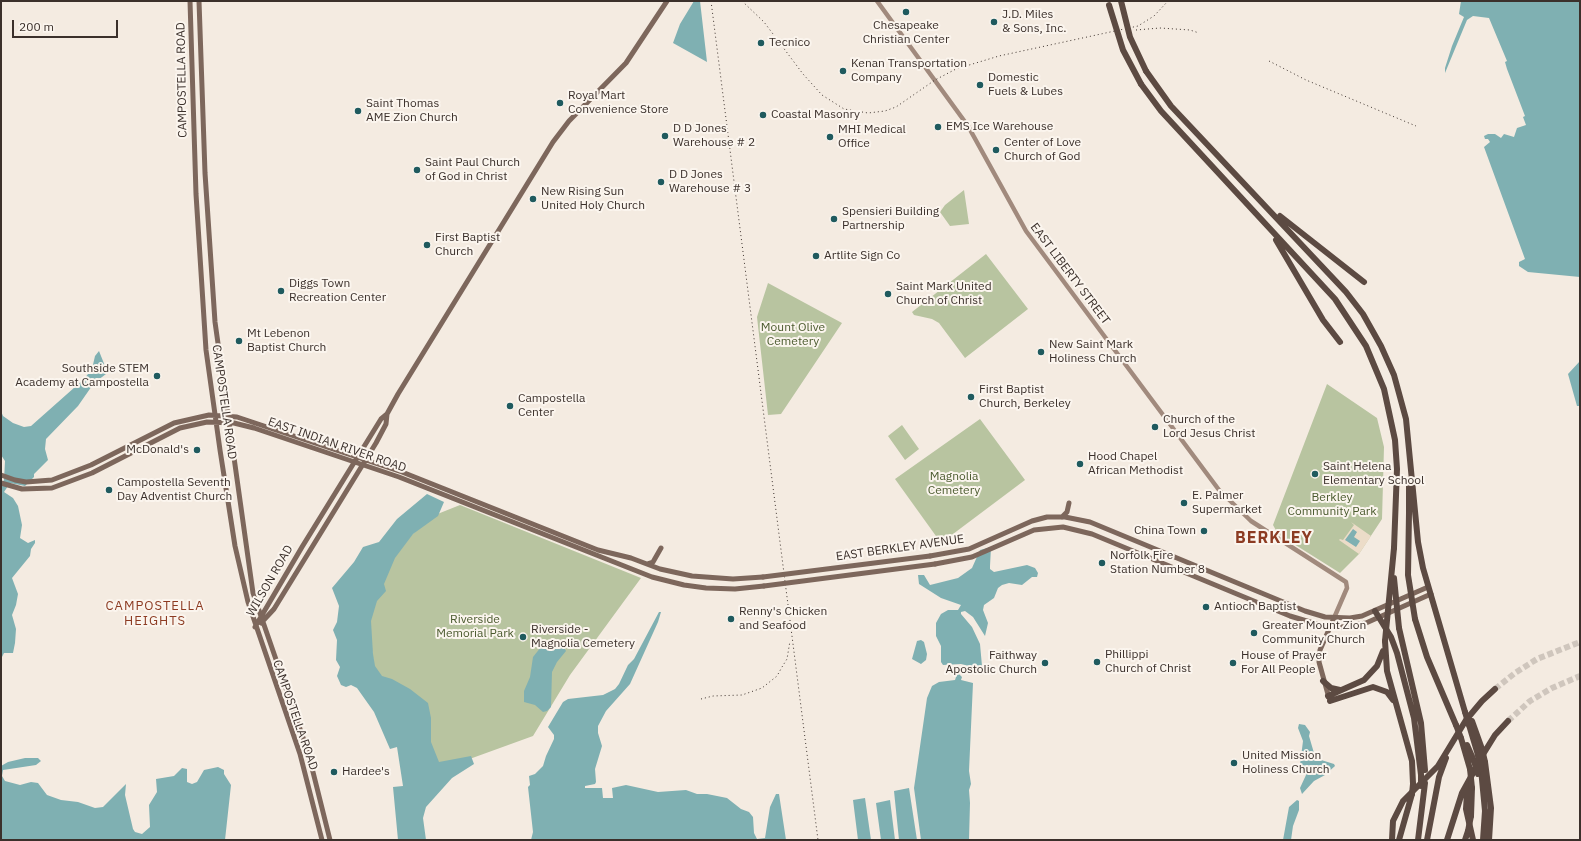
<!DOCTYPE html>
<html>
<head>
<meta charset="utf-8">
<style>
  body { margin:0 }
  #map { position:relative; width:1581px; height:841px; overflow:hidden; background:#f4ebe1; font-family:"IBM Plex Sans",sans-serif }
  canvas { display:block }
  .frame { position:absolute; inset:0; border:2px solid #3b302b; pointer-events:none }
  .scale { position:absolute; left:12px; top:20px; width:106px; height:18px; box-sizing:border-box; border:2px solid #3b302b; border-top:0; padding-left:5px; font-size:12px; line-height:14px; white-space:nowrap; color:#3b302b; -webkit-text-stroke:3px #fbf5ee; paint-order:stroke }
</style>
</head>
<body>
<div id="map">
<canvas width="1581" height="841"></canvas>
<div class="frame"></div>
<div class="scale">200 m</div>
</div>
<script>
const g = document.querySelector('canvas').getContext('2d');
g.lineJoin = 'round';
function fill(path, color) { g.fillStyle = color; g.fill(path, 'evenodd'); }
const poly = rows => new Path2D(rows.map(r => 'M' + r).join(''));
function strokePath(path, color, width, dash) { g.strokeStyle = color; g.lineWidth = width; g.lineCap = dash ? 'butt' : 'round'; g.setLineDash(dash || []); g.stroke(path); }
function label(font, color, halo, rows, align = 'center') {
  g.font = font + ' "IBM Plex Sans",sans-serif'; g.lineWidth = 4; g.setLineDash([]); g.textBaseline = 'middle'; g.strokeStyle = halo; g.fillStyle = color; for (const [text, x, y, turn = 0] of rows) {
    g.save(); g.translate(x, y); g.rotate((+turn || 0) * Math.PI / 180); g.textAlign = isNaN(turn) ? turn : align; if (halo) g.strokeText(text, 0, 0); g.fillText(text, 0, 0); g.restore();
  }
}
const green = poly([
  [964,190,969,224,950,226,940,212,945,205],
  [986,254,1028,309,965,358,939,323,932,319,914,315,912,312],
  [768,283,842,323,781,414,768,415,757,317],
  [1327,384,1377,418,1384,447,1382,519,1359,554,1340,573,1278,534,1273,525],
  [980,419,1025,480,941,543,895,479],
  [902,425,919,449,905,460,888,436],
  [460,505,641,578,570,675,533,736,420,777,375,673,368,620,396,548,435,515]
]);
const plaza = poly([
  [1351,522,1371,536,1359,554,1339,540,1340,539,1343,540,1354,525]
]);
const water = poly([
  [694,1,700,1,707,62,673,43,680,24],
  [1461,1,1580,1,1580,277,1528,272,1519,266,1519,262,1525,259,1484,147,1490,142,1488,139,1485,139,1484,136,1488,134,1495,134,1501,138,1504,134,1514,137,1517,128,1526,125,1523,117,1525,116,1507,69,1505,62,1507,61,1489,18,1473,16,1467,20,1445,73,1445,68,1452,46,1464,17,1459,14],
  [99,351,107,371,106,374,94,383,78,406,46,439,45,449,48,460,34,474,34,477,25,486,10,483,4,492,13,498,18,506,22,525,20,538,28,543,35,540,35,543,31,549,30,556,12,578,18,594,16,605,12,615,16,629,15,643,13,653,4,653,1,659,1,484,4,480,5,461,1,455,1,411,3,416,13,423,24,427,31,426,84,379,92,369,95,356],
  [1580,361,1580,406,1577,406,1568,374],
  [427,494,444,502,438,516,413,534,395,558,384,584,386,591,377,601,371,621,373,654,375,666,382,676,392,679,410,689,428,703,431,718,431,742,439,762,471,756,474,764,452,778,426,807,423,818,426,840,398,840,393,787,403,786,397,747,390,749,374,712,357,688,351,685,346,687,341,685,337,676,340,667,336,660,337,640,333,630,337,622,339,606,332,588,354,562,363,547,379,542,397,519],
  [1353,529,1357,532,1354,537,1360,541,1356,547,1345,540],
  [991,547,990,566,990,569,994,572,1027,565,1035,568,1038,573,1037,577,1032,577,1022,585,1009,583,1002,585,998,588,994,598,984,605,983,610,988,623,985,636,973,617,965,611,961,612,961,614,972,627,980,644,982,666,977,668,961,664,943,665,941,662,941,646,936,636,936,623,941,614,948,610,958,610,961,605,941,598,919,584,918,575,924,575,930,585,958,578,972,568,980,550],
  [659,612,661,612,658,622,630,684,606,711,598,726,598,733,602,746,595,769,596,782,595,784,585,786,585,788,602,788,603,798,613,798,612,788,626,785,658,792,686,790,697,794,707,794,727,798,741,809,749,812,753,817,754,833,757,839,765,838,770,807,776,794,779,794,786,840,531,840,533,832,528,787,530,785,529,776,535,774,543,766,546,756,554,739,554,735,548,727,563,702,568,699,603,695,615,689,619,684,628,665,634,659],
  [921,640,924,642,927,654,926,660,921,664,912,659,917,641],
  [553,642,562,644,566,651,557,662,552,672,551,707,547,711,543,712,535,705,524,702,524,691,530,677,533,657,541,647],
  [957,674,959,674,962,677,961,680,973,683,969,771,971,784,969,790,970,803,969,840,921,840,914,788,927,698,932,686,939,682,955,680],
  [1299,724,1305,725,1310,732,1309,736,1314,753,1318,759,1334,764,1335,766,1325,775,1314,781,1302,794,1300,788,1306,775,1300,765,1303,741,1298,728],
  [25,758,38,758,41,761,36,765,3,770,2,776,5,781,20,785,31,782,38,783,47,795,61,800,78,802,95,808,103,807,126,784,125,795,133,829,135,832,142,834,150,827,149,805,157,792,156,779,174,776,182,768,187,769,187,782,192,784,197,782,204,770,218,767,224,770,224,774,231,785,225,840,1,840,1,766,8,762],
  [909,788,917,840,899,840,894,791],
  [865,798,871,840,858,840,853,800],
  [890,800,895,840,881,840,876,803],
  [1297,800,1299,801,1299,810,1293,826,1291,840,1283,840,1289,807]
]);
const highwayTunnel = poly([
  [1495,689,1515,673,1537,659,1580,642],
  [1508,721,1530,701,1552,688,1580,676]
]);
const secondary = poly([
  [877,1,968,126,1026,231,1219,490,1251,521,1346,582,1347,588,1334,618]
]);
const primary = poly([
  [190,1,196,194,206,350,220,450,235,546,248,602,300,754,322,840],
  [199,1,205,173,215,322,253,593,308,752,330,840],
  [1,475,15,480,26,482,52,480,91,465,174,423,209,415,237,417,402,472,598,550,631,558,660,569,692,576,733,579,763,577],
  [1,483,22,489,52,488,92,473,180,428,207,422,234,423,254,428,399,477,652,577,684,585,706,588,735,589,764,586],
  [1062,517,1067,512,1069,503],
  [930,556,969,549,1032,521,1047,517,1065,517,1090,522,1305,611,1325,617,1350,618,1362,616,1428,587],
  [647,564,653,562,661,548],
  [935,564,972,557,1034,530,1063,527,1092,534,1290,616,1320,625,1342,627,1366,623,1431,594],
  [261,623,274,609,376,443,386,424,387,414],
  [255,627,302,547,381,419,387,414,398,394,553,142,569,121,626,63,667,1],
  [1329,698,1319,662,1320,650,1334,618]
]);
const highway = poly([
  [1146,71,1171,106,1346,292,1363,314,1381,346,1394,375,1406,419,1418,542,1423,568,1465,712],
  [1141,84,1161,111,1335,299,1366,346,1384,389,1395,440,1397,469,1394,548],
  [1280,216,1364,282],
  [1276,240,1323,320,1340,342],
  [1409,513,1409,485],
  [1375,611,1391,637,1397,653,1414,718,1421,775],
  [1415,619,1427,657,1456,725],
  [1399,628,1421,723,1425,770],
  [1385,641,1387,671,1412,761,1413,784],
  [1323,681,1331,688,1340,690],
  [1328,696,1364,680,1377,666,1383,651],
  [1330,701,1373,687,1387,692,1393,700],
  [1472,721,1482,749],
  [1469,725,1478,755],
  [1461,738,1470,769],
  [1467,745,1474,761],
  [1482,756,1495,735,1508,721],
  [1485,762,1491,808,1489,840],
  [1481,769,1485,811,1483,840],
  [1471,783,1467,793,1466,809,1473,840],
  [1471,816,1472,788],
  [1392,840,1393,821,1403,801,1438,766,1466,720,1482,701,1495,689],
  [1399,840,1412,794],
  [1418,840,1425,783],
  [1427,840,1439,777,1446,758],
  [1447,840,1462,793,1478,764],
  [1465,840,1468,831]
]);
const rail = poly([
  [711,1,818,840],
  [742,1,764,22,803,74,822,95,844,109,868,113,885,111,896,107,935,80,956,69,999,56,1138,26,1154,16,1168,1],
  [1136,30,1160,28,1190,30,1199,33],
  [1269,61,1306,80,1416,126],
  [701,699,713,696,742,695,762,688,777,676,782,667,787,659,790,641]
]);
const primaryBridge = poly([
  [763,577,930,556],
  [764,586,935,564]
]);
const highwayBridge = poly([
  [1121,1,1130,37,1146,71],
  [1109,5,1123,50,1141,84],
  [1409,513,1408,575,1415,619],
  [1394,578,1399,628],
  [1385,641,1394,548],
  [1465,712,1469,725],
  [1456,725,1461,738],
  [1482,749,1485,762],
  [1478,755,1481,769],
  [1474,761,1478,774],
  [1470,769,1472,788],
  [1421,775,1421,786],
  [1412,794,1413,784],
  [1468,831,1471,816]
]);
const markers = [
  [906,12,4,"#1f5a5e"],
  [994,22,4,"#1f5a5e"],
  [761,43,4,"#1f5a5e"],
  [843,71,4,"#1f5a5e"],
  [980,85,4,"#1f5a5e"],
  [560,103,4,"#1f5a5e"],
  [358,111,4,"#1f5a5e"],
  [763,115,4,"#1f5a5e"],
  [938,127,4,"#1f5a5e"],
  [665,136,4,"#1f5a5e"],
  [830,137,4,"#1f5a5e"],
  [996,150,4,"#1f5a5e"],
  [417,170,4,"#1f5a5e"],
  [661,182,4,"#1f5a5e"],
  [533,199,4,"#1f5a5e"],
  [834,219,4,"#1f5a5e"],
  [427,245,4,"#1f5a5e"],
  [816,256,4,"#1f5a5e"],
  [281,291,4,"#1f5a5e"],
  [888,294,4,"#1f5a5e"],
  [239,341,4,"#1f5a5e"],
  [1041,352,4,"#1f5a5e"],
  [157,376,4,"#1f5a5e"],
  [971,397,4,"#1f5a5e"],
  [510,406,4,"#1f5a5e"],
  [1155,427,4,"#1f5a5e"],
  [197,450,4,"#1f5a5e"],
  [1080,464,4,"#1f5a5e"],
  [1315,474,4,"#1f5a5e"],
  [109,490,4,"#1f5a5e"],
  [1184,503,4,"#1f5a5e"],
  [1204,531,4,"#1f5a5e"],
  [1102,563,4,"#1f5a5e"],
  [1206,607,4,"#1f5a5e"],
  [731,619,4,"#1f5a5e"],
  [1254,633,4,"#1f5a5e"],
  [523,637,4,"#1f5a5e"],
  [1097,662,4,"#1f5a5e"],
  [1045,663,4,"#1f5a5e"],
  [1233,663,4,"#1f5a5e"],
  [1234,763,4,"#1f5a5e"],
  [334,772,4,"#1f5a5e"]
];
const poiNames = [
  ["J.D. Miles",1002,15],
  ["& Sons, Inc.",1002,29],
  ["Chesapeake",906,26,"center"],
  ["Christian Center",906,40,"center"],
  ["Tecnico",769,43],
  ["Kenan Transportation",851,64],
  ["Company",851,78],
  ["Domestic",988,78],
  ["Fuels & Lubes",988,92],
  ["Royal Mart",568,96],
  ["Convenience Store",568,110],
  ["Saint Thomas",366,104],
  ["AME Zion Church",366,118],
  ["Coastal Masonry",771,115],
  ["EMS Ice Warehouse",946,127],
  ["D D Jones",673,129],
  ["Warehouse # 2",673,143],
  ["MHI Medical",838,130],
  ["Office",838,144],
  ["Center of Love",1004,143],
  ["Church of God",1004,157],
  ["Saint Paul Church",425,163],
  ["of God in Christ",425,177],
  ["D D Jones",669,175],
  ["Warehouse # 3",669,189],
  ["New Rising Sun",541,192],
  ["United Holy Church",541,206],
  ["Spensieri Building",842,212],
  ["Partnership",842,226],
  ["First Baptist",435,238],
  ["Church",435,252],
  ["Artlite Sign Co",824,256],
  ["Diggs Town",289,284],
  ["Recreation Center",289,298],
  ["Saint Mark United",896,287],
  ["Church of Christ",896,301],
  ["Mt Lebenon",247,334],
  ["Baptist Church",247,348],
  ["New Saint Mark",1049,345],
  ["Holiness Church",1049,359],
  ["Southside STEM",149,369,"right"],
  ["Academy at Campostella",149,383,"right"],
  ["First Baptist",979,390],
  ["Church, Berkeley",979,404],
  ["Campostella",518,399],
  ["Center",518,413],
  ["Church of the",1163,420],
  ["Lord Jesus Christ",1163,434],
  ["McDonald's",189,450,"right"],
  ["Hood Chapel",1088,457],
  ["African Methodist",1088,471],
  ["Saint Helena",1323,467],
  ["Elementary School",1323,481],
  ["Campostella Seventh",117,483],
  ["Day Adventist Church",117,497],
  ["E. Palmer",1192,496],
  ["Supermarket",1192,510],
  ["China Town",1196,531,"right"],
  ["Norfolk Fire",1110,556],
  ["Station Number 8",1110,570],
  ["Antioch Baptist",1214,607],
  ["Renny's Chicken",739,612],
  ["and Seafood",739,626],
  ["Greater Mount Zion",1262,626],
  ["Community Church",1262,640],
  ["Riverside -",531,630],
  ["Magnolia Cemetery",531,644],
  ["Phillippi",1105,655],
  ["Church of Christ",1105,669],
  ["Faithway",1037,656,"right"],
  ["Apostolic Church",1037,670,"right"],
  ["House of Prayer",1241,656],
  ["For All People",1241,670],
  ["United Mission",1242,756],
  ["Holiness Church",1242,770],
  ["Hardee's",342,772]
];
const streetNames = [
  ["CAMPOSTELLA ROAD",182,80,-91],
  ["EAST LIBERTY STREET",1070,274,53],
  ["CAMPOSTELLA ROAD",224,402,82],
  ["EAST INDIAN RIVER ROAD",337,445,19],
  ["EAST BERKLEY AVENUE",900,548,-8],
  ["WILSON ROAD",270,581,-60],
  ["CAMPOSTELLA ROAD",295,715,71]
];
const parkNames = [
  ["Mount Olive",793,328],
  ["Cemetery",793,342],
  ["Magnolia",954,477],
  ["Cemetery",954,491],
  ["Berkley",1332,498],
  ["Community Park",1332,512],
  ["Riverside",475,620],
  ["Memorial Park",475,634]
];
const neighbourhoodNames = [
  ["CAMPOSTELLA",155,606],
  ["HEIGHTS",155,621]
];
const districtNames = [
  ["BERKLEY",1274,538]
];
fill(green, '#b8c4a0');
fill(plaza, '#ecdcc8');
fill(water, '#7fb0b2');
strokePath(highwayTunnel, '#cfc6bd', 6, [6, 3]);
strokePath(secondary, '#a18a7d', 4.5);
strokePath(primary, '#7d675c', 5);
strokePath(highway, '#5c4a42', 6);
strokePath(rail, '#3b302b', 1, [1, 3]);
strokePath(primaryBridge, '#7d675c', 5);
strokePath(highwayBridge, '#5c4a42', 6);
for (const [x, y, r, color] of markers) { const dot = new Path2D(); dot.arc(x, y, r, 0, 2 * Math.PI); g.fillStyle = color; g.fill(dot); strokePath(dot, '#fbf5ee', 1.5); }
label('12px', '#3b302b', '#fbf5ee', poiNames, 'left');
label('12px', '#3b302b', '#fbf5ee', streetNames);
label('12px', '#4a5a2e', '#fbf5ee', parkNames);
g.letterSpacing = '1px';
label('13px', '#8c3b22', '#fbf5ee', neighbourhoodNames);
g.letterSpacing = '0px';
g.letterSpacing = '1px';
label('bold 16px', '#8c3b22', '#fbf5ee', districtNames);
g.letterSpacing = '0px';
</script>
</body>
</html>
